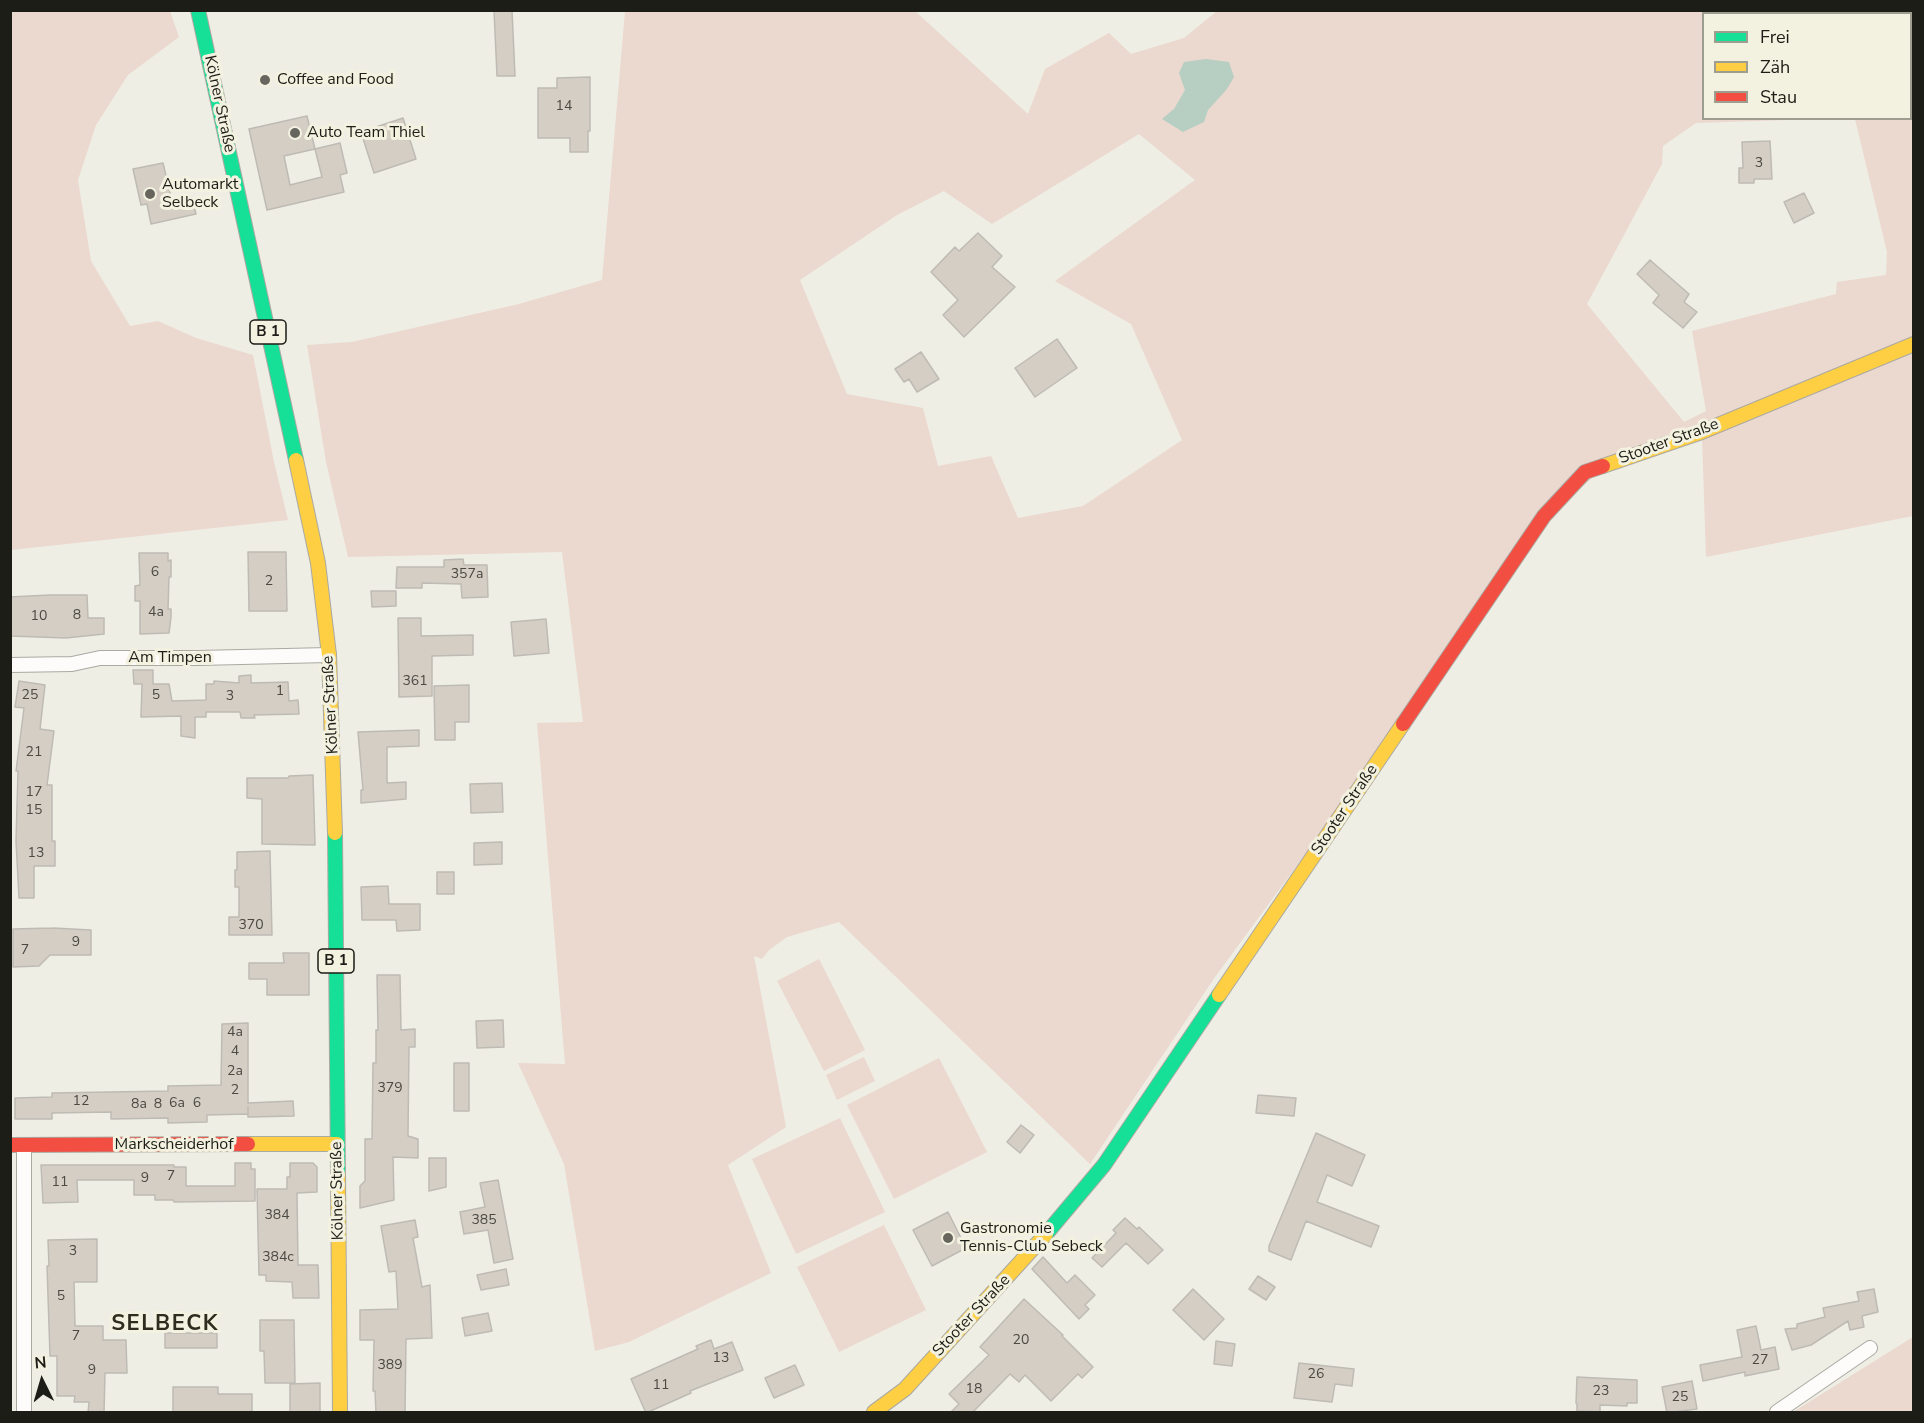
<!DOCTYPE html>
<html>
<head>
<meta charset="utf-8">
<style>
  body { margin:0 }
  #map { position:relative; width:1924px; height:1423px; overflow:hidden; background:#efeee4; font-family:"Nunito Sans",sans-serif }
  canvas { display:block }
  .frame { position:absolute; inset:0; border:12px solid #1d1d17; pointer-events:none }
  .legend { position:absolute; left:1702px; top:12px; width:210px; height:108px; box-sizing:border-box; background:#f3f2e0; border:2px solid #9d9d90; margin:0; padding:8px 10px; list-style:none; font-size:18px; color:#1d1d17 }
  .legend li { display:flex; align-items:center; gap:12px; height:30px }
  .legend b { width:30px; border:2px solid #9d9d90 }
  .north { position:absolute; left:12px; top:1351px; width:60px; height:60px; -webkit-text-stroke:4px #f3f2e0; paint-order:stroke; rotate:355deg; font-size:16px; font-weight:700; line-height:24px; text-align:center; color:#1d1d17 }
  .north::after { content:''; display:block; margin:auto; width:21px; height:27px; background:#1d1d17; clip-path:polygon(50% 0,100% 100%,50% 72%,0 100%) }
</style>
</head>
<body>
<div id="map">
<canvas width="1924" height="1423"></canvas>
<div class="frame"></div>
<ul class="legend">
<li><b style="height:8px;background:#16e098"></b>Frei</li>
<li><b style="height:8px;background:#ffcf43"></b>Zäh</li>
<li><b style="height:8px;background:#f24e42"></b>Stau</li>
</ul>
<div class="north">N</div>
</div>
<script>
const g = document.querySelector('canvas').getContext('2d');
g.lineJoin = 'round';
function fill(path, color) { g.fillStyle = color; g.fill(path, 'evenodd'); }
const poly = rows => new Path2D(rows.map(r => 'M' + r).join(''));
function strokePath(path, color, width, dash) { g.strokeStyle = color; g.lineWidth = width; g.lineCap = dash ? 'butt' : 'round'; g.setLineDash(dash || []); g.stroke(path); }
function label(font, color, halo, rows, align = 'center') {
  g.font = font + ' "Nunito Sans",sans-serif'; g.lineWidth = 6; g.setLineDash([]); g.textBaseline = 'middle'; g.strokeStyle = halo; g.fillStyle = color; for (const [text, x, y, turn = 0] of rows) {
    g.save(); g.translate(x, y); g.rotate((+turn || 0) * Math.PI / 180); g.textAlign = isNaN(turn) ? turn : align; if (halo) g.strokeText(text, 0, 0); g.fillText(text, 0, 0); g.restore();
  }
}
const green = poly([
  [10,11,170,11,179,37,128,75,96,125,78,180,91,261,130,326,158,321,196,338,253,355,274,462,288,520,11,550],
  [625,11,915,11,1028,114,1045,69,1109,33,1131,54,1184,38,1217,11,1913,11,1913,516,1706,557,1702,437,1596,475,1565,501,1215,977,1090,1164,839,922,787,937,769,950,762,959,754,956,786,1127,728,1165,771,1273,629,1342,595,1351,564,1164,518,1063,565,1064,537,723,583,722,562,552,348,557,326,462,307,345,352,342,519,304,602,280],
  [1704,14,1910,14,1910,118,1855,119,1887,252,1886,275,1837,282,1836,294,1692,331,1706,411,1684,422,1587,304,1662,164,1663,146,1696,123,1817,119,1704,118],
  [1139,134,1195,180,1055,281,1131,324,1182,440,1083,506,1018,518,991,456,938,466,923,408,847,394,800,280,897,215,944,191,992,224],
  [819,959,865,1050,824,1071,777,981],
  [864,1057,875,1081,837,1100,826,1075],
  [939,1058,987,1152,894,1199,847,1105],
  [840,1118,885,1212,796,1254,752,1159],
  [884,1225,926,1310,839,1352,797,1267],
  [1913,1337,1913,1412,1793,1412]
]);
const water = poly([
  [1206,59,1229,62,1234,77,1227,89,1208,110,1204,122,1183,132,1162,119,1174,109,1185,90,1179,73,1184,62]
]);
const building = poly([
  [494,10,512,10,515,76,497,76,494,10],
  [590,77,590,131,588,131,588,152,570,152,570,138,538,138,538,88,557,88,557,78,590,77],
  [307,116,315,149,340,143,347,173,340,175,344,192,267,210,249,129,307,116],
  [315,149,322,177,290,185,284,156,315,149],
  [403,118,416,159,374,173,361,132,403,118],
  [1770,141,1772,179,1754,179,1754,183,1739,183,1739,168,1743,168,1742,142,1770,141],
  [163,163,172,201,192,197,196,214,151,224,147,204,141,205,133,169,163,163],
  [1804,193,1814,213,1794,223,1784,202,1804,193],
  [978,233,1002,256,992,267,1015,287,964,337,943,315,958,300,931,272,955,247,959,251,978,233],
  [1650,260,1689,294,1684,302,1697,312,1683,328,1653,303,1659,295,1637,274,1650,260],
  [1057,339,1077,368,1035,397,1015,368,1057,339],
  [921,352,939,379,917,392,909,379,904,382,895,369,921,352],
  [248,552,286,552,287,611,249,611,248,552],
  [139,553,168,553,168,561,171,560,171,577,169,577,168,609,171,609,171,617,169,633,140,634,140,601,135,601,135,586,140,585,139,553],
  [463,559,464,565,487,565,488,597,462,598,461,584,422,583,422,588,396,588,397,567,444,567,444,560,463,559],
  [371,591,396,591,396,606,372,607,371,591],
  [50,595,87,595,88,618,104,618,104,634,66,638,10,636,10,597,50,595],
  [398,618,421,618,421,636,473,635,473,655,432,656,432,696,399,697,398,618],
  [546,619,549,653,514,656,511,622,546,619],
  [133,670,153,670,153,684,169,684,172,701,206,700,206,684,214,684,214,681,239,683,239,676,251,675,251,683,288,682,289,701,298,700,299,714,254,715,255,718,241,718,240,712,206,712,206,717,195,717,195,738,181,736,181,716,141,717,142,684,134,684,133,670],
  [19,681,45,685,40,729,54,731,47,785,52,785,52,841,55,841,55,866,34,866,34,898,19,898,16,841,18,771,16,771,24,708,15,707,19,681],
  [469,685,469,722,455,722,455,740,435,740,434,686,469,685],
  [419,730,419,746,387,747,387,783,406,782,406,799,361,803,361,790,363,790,358,732,419,730],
  [313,775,315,845,262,844,262,799,247,798,247,778,288,778,289,776,313,775],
  [502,783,503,812,471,813,470,784,502,783],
  [502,842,502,864,474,865,474,843,502,842],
  [270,851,272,935,229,935,229,917,239,917,239,887,235,887,235,870,237,870,237,852,270,851],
  [437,872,454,872,454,894,437,894,437,872],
  [388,886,389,904,420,904,420,930,397,931,396,920,362,920,361,887,388,886],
  [53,928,91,930,91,955,50,955,39,966,13,967,13,929,53,928],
  [283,953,309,953,309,995,267,995,267,979,249,979,249,963,284,963,283,953],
  [377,975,400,975,401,1030,415,1029,415,1047,409,1047,408,1136,418,1139,418,1158,393,1157,394,1200,360,1208,360,1186,365,1181,365,1139,372,1139,373,1063,376,1063,376,1030,378,1030,377,975],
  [503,1020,504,1047,477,1048,476,1021,503,1020],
  [248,1023,248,1103,293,1101,294,1116,248,1117,248,1107,248,1114,207,1115,207,1122,168,1123,168,1118,111,1119,111,1112,52,1113,52,1119,15,1119,15,1098,52,1097,52,1093,168,1091,168,1086,221,1085,222,1024,248,1023],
  [454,1063,469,1063,469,1111,454,1111,454,1063],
  [1258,1095,1296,1098,1294,1116,1256,1113,1258,1095],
  [1021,1125,1034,1135,1020,1153,1007,1142,1021,1125],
  [1316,1133,1365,1155,1352,1186,1327,1175,1317,1202,1379,1226,1371,1247,1306,1221,1291,1260,1269,1251,1269,1246,1316,1133],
  [429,1158,446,1158,446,1187,429,1191,429,1158],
  [235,1163,251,1163,251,1169,255,1169,255,1201,174,1202,173,1200,155,1200,155,1195,134,1195,134,1180,77,1180,78,1202,43,1203,41,1165,174,1165,174,1167,186,1167,186,1186,235,1186,235,1163],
  [290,1163,313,1163,317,1167,317,1192,297,1193,298,1265,318,1265,319,1298,293,1298,292,1282,266,1281,266,1275,259,1275,257,1189,287,1189,287,1177,290,1177,290,1163],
  [498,1180,513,1259,494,1263,488,1230,464,1234,460,1212,485,1207,480,1183,498,1180],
  [948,1212,966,1248,932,1266,913,1230,948,1212],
  [1125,1218,1137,1229,1139,1227,1163,1250,1148,1264,1126,1243,1102,1267,1092,1258,1116,1233,1113,1230,1125,1218],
  [415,1220,418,1237,413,1238,422,1287,430,1285,432,1338,406,1339,405,1413,376,1413,375,1391,373,1391,374,1340,360,1340,360,1310,398,1309,396,1271,389,1272,381,1226,415,1220],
  [97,1239,97,1282,74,1282,75,1326,103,1326,103,1340,126,1340,127,1373,105,1373,104,1413,88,1413,89,1402,74,1402,75,1396,57,1396,57,1356,50,1356,47,1266,49,1266,48,1240,97,1239],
  [1043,1257,1067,1283,1075,1275,1095,1295,1085,1305,1089,1309,1079,1319,1032,1269,1043,1257],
  [506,1269,509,1285,481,1290,477,1275,506,1269],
  [1258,1276,1275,1287,1266,1300,1249,1289,1258,1276],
  [1193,1289,1224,1319,1204,1340,1173,1310,1193,1289],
  [1874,1289,1878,1312,1862,1316,1864,1327,1850,1330,1848,1321,1811,1345,1792,1350,1785,1329,1797,1328,1797,1324,1825,1317,1823,1308,1859,1301,1857,1292,1874,1289],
  [1024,1299,1063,1335,1062,1336,1093,1367,1082,1378,1078,1374,1051,1401,1025,1375,1019,1382,1010,1374,972,1413,950,1413,959,1404,949,1394,989,1355,980,1347,1024,1299],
  [488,1313,492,1331,465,1336,462,1318,488,1313],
  [260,1320,294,1320,295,1383,265,1383,264,1351,260,1351,260,1320],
  [1756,1326,1761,1350,1775,1347,1779,1369,1745,1376,1745,1372,1703,1381,1700,1365,1742,1357,1737,1330,1756,1326],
  [165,1333,217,1333,217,1348,165,1348,165,1333],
  [711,1340,714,1349,732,1342,743,1370,690,1391,691,1393,646,1413,631,1379,698,1349,696,1346,711,1340],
  [1216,1341,1235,1344,1232,1366,1214,1364,1216,1341],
  [1299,1363,1354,1369,1352,1386,1335,1384,1332,1402,1294,1398,1299,1363],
  [795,1365,804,1385,774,1398,765,1378,795,1365],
  [1577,1377,1637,1380,1637,1403,1627,1403,1627,1406,1600,1405,1600,1412,1577,1411,1577,1404,1576,1403,1577,1377],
  [1692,1381,1697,1409,1667,1413,1662,1387,1692,1381],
  [320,1383,320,1413,290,1413,290,1384,320,1383],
  [173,1387,218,1387,218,1394,252,1394,252,1413,173,1413,173,1387]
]);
const street = poly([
  [10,665,72,664,100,658,198,658,329,655],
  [24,1145,24,1412],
  [1777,1412,1870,1348]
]);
const fast = poly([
  [198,10,296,460],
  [335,833,338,1175],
  [1046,1234,1104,1165,1219,995]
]);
const slow = poly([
  [296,460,318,563,329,655,335,833],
  [1603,466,1699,433,1914,344],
  [1219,995,1403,724],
  [248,1144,337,1144],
  [338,1175,340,1412],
  [874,1412,905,1389,1046,1234]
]);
const jam = poly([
  [1403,724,1544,516,1585,472,1603,466],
  [10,1145,248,1144]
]);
const markers = [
  [265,80,6,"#66665f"],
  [295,133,6,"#66665f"],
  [150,194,6,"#66665f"],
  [948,1238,6,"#66665f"]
];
const numberNames = [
  ["14",564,107],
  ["3",1759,164],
  ["6",155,573],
  ["357a",467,575],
  ["2",269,582],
  ["4a",156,613],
  ["8",77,616],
  ["10",39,617],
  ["361",415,682],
  ["1",280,692],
  ["25",30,696],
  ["5",156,696],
  ["3",230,697],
  ["21",34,753],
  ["17",34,793],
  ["15",34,811],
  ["13",36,854],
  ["370",251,926],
  ["9",76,943],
  ["7",25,951],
  ["4a",235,1033],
  ["4",235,1052],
  ["2a",235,1072],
  ["379",390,1089],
  ["2",235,1091],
  ["12",81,1102],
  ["6a",177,1104],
  ["6",197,1104],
  ["8a",139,1105],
  ["8",158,1105],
  ["7",171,1177],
  ["9",145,1179],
  ["11",60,1183],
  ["384",277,1216],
  ["385",484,1221],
  ["3",73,1252],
  ["384c",278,1258],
  ["5",61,1297],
  ["7",76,1337],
  ["20",1021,1341],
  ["13",721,1359],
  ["27",1760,1361],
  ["389",390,1366],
  ["9",92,1371],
  ["26",1316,1375],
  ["11",661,1386],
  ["18",974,1390],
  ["23",1601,1392],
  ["25",1680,1398]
];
const shields = [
  [268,332,36],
  [336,961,36]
];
const shieldNames = [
  ["B 1",268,332],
  ["B 1",336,961]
];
const poiNames = [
  ["Coffee and Food",277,80],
  ["Auto Team Thiel",307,133],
  ["Automarkt",162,185],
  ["Selbeck",162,203],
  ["Gastronomie",960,1229],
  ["Tennis-Club Sebeck",960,1247]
];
const streetNames = [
  ["Kölner Straße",219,104,78],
  ["Stooter Straße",1669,442,-20],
  ["Am Timpen",170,658],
  ["Kölner Straße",331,705,-93],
  ["Stooter Straße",1345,810,-56],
  ["Markscheiderhof",174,1145],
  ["Kölner Straße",338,1191,-91],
  ["Stooter Straße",972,1316,-47]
];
const districtNames = [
  ["SELBECK",165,1325]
];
fill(green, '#ebd8cf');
fill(water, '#b6cfc2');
fill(building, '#d4cec5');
strokePath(building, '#bebbb4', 1.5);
strokePath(street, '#aaa9a2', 16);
strokePath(fast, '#aaa9a2', 16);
strokePath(slow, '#aaa9a2', 16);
strokePath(jam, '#aaa9a2', 16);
strokePath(street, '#fdfcfb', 14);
strokePath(fast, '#16e098', 14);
strokePath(slow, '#ffcf43', 14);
strokePath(jam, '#f24e42', 14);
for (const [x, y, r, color] of markers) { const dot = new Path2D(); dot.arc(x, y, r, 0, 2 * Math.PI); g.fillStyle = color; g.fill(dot); strokePath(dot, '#f3f2e0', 2); }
label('14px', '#4b4942', null, numberNames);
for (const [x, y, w] of shields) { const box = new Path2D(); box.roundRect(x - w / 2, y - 12, w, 24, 4.5); g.fillStyle = '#f3f2e0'; g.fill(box); strokePath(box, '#1d1d17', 1.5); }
label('bold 15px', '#1d1d17', null, shieldNames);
label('16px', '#1d1d17', '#f3f2e0', poiNames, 'left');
label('16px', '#1d1d17', '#f3f2e0', streetNames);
g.letterSpacing = '1.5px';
label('bold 22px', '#2e2c1f', '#f3f2e0', districtNames);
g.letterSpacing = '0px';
</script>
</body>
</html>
